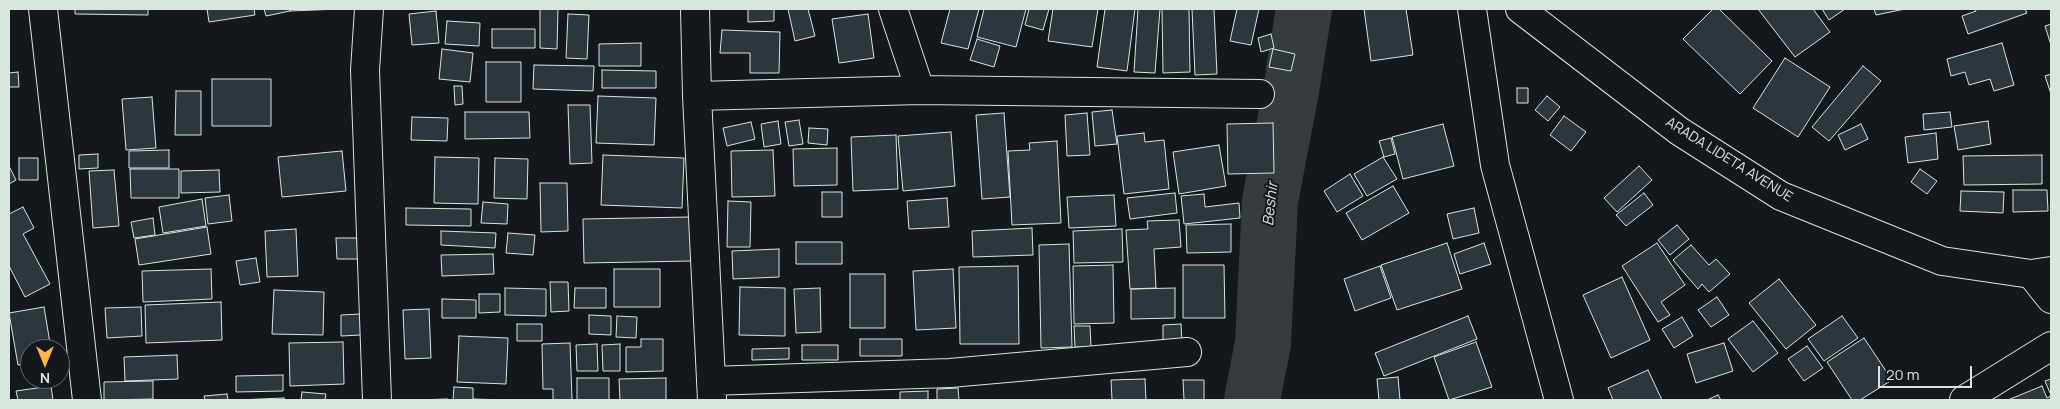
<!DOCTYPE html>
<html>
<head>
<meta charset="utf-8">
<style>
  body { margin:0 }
  #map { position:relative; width:2060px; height:409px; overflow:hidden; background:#14181c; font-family:Manrope,sans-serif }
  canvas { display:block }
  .frame { position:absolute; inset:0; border:10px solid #d8e6dc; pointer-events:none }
  .north { position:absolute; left:20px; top:339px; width:50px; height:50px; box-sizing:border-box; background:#14181c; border:1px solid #626a69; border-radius:50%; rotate:180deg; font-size:14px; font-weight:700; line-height:20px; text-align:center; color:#d8e6dc }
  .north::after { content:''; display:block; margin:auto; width:18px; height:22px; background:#ffb74d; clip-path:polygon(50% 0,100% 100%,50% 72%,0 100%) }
  .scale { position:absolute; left:1878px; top:366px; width:94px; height:22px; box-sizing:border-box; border:2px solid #d8e6dc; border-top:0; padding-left:6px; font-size:15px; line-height:18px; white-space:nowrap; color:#d8e6dc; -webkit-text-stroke:4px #14181c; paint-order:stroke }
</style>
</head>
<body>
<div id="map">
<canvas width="2060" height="409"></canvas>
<div class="frame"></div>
<div class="north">N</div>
<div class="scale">20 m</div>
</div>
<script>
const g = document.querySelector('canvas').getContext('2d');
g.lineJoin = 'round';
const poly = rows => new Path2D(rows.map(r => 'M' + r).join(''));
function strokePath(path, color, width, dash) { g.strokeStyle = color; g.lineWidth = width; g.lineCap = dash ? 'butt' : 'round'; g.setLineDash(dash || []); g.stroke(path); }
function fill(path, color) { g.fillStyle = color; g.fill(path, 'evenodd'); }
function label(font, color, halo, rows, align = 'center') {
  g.font = font + ' Manrope,sans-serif'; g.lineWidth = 4; g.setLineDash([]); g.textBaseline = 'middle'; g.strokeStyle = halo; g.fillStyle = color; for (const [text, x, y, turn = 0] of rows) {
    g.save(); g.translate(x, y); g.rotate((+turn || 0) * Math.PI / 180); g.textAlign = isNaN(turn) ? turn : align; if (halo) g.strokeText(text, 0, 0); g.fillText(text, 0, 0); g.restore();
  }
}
const river = poly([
  [1252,400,1263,343,1270,201,1291,91,1304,9]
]);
const building = poly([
  [75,9,148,9,148,15,75,14,75,9],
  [207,9,254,9,255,15,209,22,207,9],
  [264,9,290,9,290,11,266,16,264,9],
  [290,9,340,9,290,11,290,9],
  [540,9,558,9,557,49,540,48,540,9],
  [748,9,774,9,774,21,748,22,748,9],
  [788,9,808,9,815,36,795,41,788,9],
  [950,9,979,9,968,49,941,43,950,9],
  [984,9,1026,9,1016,47,977,37,984,9],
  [1029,9,1049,9,1043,30,1025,25,1029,9],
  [1053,9,1098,9,1092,47,1048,41,1053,9],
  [1105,9,1135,9,1127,71,1097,67,1105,9],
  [1138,9,1160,9,1155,73,1134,72,1138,9],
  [1162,9,1189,9,1190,72,1163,73,1162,9],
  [1192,9,1214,9,1217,74,1195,75,1192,9],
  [1237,9,1259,9,1251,45,1230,41,1237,9],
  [1364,9,1406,9,1413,55,1371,61,1364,9],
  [1713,9,1719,9,1772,61,1740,94,1683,39,1713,9],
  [1758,9,1813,9,1830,32,1795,57,1758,9],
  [1822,9,1845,9,1829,20,1822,9],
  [1874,9,1905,9,1876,15,1874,9],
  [1975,9,2025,9,2027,13,1968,34,1962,16,1976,11,1975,9],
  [436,11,439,43,412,45,409,14,436,11],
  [568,14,589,15,587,59,566,58,568,14],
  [868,14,874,58,839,63,832,19,868,14],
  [447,21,480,23,479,46,445,44,447,21],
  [2051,24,2051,45,2045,26,2051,24],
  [492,29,535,29,535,48,492,48,492,29],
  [722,30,780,32,779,73,750,73,750,53,720,53,722,30],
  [1271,34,1274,48,1261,52,1258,38,1271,34],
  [977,39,1000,46,994,67,970,60,977,39],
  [641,43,641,66,599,66,599,44,641,43],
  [2002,43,2014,85,1994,91,1990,79,1969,85,1965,72,1951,76,1947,59,2002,43],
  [442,49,473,53,470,82,439,79,442,49],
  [1273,49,1295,54,1291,71,1269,67,1273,49],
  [1785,58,1830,87,1798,137,1753,108,1785,58],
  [486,62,521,62,521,102,486,102,486,62],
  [534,65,594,66,593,91,533,89,534,65],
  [1863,66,1881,81,1829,141,1812,127,1863,66],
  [602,70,656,71,656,88,602,88,602,70],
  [18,72,19,87,9,87,9,73,18,72],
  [2051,74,2051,94,2045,76,2051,74],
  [212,79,271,79,271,126,212,126,212,79],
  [454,86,462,86,463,104,455,105,454,86],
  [1517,88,1528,88,1528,103,1517,103,1517,88],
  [176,91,201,91,201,135,175,135,176,91],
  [598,96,656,98,654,145,596,143,598,96],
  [1547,96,1560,107,1548,121,1535,110,1547,96],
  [152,97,156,148,126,150,122,99,152,97],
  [568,105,590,105,592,163,570,164,568,105],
  [1112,110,1117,144,1095,146,1092,112,1112,110],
  [465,112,529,112,530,138,465,139,465,112],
  [1950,112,1952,127,1924,130,1923,114,1950,112],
  [1004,113,1010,197,982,199,976,115,1004,113],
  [1087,113,1090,155,1067,156,1065,115,1087,113],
  [1564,116,1586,132,1571,151,1550,135,1564,116],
  [412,117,448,118,447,141,411,140,412,117],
  [799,120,803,144,789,146,785,122,799,120],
  [778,121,781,144,764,147,761,124,778,121],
  [1988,121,1991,144,1958,150,1954,126,1988,121],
  [751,122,755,139,727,146,723,128,751,122],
  [1273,123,1274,173,1228,174,1227,124,1273,123],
  [1443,124,1454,166,1403,179,1392,137,1443,124],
  [1861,124,1868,139,1845,150,1838,135,1861,124],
  [809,128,828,129,827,145,808,143,809,128],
  [951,132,955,186,903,191,898,136,951,132],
  [1144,133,1145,142,1164,140,1169,189,1124,194,1117,136,1144,133],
  [1936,133,1938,159,1908,163,1905,137,1936,133],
  [896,135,898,189,853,191,851,137,896,135],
  [1391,138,1395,154,1384,157,1379,141,1391,138],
  [1057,141,1061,223,1012,225,1008,151,1030,150,1029,143,1057,141],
  [1219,145,1226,186,1179,194,1173,152,1219,145],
  [837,148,837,185,794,186,793,149,837,148],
  [169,150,169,168,129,168,129,151,169,150],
  [773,150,775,196,732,197,731,151,773,150],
  [342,151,346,191,282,197,278,157,342,151],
  [98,154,98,168,79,169,79,155,98,154],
  [603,155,684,158,682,208,601,205,603,155],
  [2042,155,2042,184,1964,185,1963,156,2042,155],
  [435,157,479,158,478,204,434,203,435,157],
  [1383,157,1397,179,1367,196,1354,174,1383,157],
  [19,158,38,158,38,180,19,180,19,158],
  [495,158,528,159,527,199,494,198,495,158],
  [9,166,16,180,9,184,9,166],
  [1639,166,1652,180,1617,212,1604,198,1639,166],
  [130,169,179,169,179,198,131,198,130,169],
  [1920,169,1937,181,1927,194,1911,182,1920,169],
  [114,170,119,226,93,228,89,171,114,170],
  [219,170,220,192,181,193,181,171,219,170],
  [1350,174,1363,196,1337,212,1324,191,1350,174],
  [540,183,567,183,568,231,541,232,540,183],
  [1393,186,1409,213,1362,240,1346,213,1393,186],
  [2013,190,2047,190,2048,211,2013,212,2013,190],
  [1961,191,2004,192,2003,213,1960,211,1961,191],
  [822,192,842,192,842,217,822,217,822,192],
  [1175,193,1177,213,1130,219,1127,198,1175,193],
  [1644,193,1653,205,1626,226,1616,215,1644,193],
  [1204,194,1205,207,1239,203,1240,218,1184,224,1181,196,1204,194],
  [229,195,232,221,208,224,205,198,229,195],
  [1114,195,1116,226,1069,228,1067,197,1114,195],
  [947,198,949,227,909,229,907,201,947,198],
  [202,199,206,226,163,233,159,207,202,199],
  [728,201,751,202,750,247,727,247,728,201],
  [483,202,508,204,507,224,481,223,483,202],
  [23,207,34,228,23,234,50,284,25,297,9,266,9,214,23,207],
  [406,208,471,209,471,226,406,225,406,208],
  [1474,208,1479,233,1453,239,1447,214,1474,208],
  [690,217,691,261,584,263,583,219,690,217],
  [153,218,155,235,134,238,131,222,153,218],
  [1179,220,1181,247,1154,249,1156,288,1130,289,1126,230,1148,229,1147,221,1179,220],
  [1231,224,1231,252,1187,253,1186,225,1231,224],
  [1677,225,1689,239,1670,255,1658,240,1677,225],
  [207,227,211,254,139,265,135,239,207,227],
  [1032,228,1033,255,973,257,972,231,1032,228],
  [296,229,298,276,267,277,265,231,296,229],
  [1122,229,1123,262,1074,263,1073,231,1122,229],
  [441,231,496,233,495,248,441,245,441,231],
  [508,233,535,235,533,255,506,253,508,233],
  [336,238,357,238,358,259,337,259,336,238],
  [796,242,842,242,842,264,796,264,796,242],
  [1447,243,1462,289,1397,310,1381,265,1447,243],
  [1484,243,1491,264,1460,274,1454,254,1484,243],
  [1657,243,1685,285,1661,302,1670,315,1658,322,1622,266,1657,243],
  [1069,244,1072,347,1041,348,1039,245,1069,244],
  [1691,245,1709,265,1716,259,1730,274,1709,292,1702,284,1698,289,1673,260,1691,245],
  [779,249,779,277,733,279,732,251,779,249],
  [493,254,494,274,442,276,441,255,493,254],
  [256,258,260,282,240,285,236,261,256,258],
  [1113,265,1114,323,1074,324,1073,266,1113,265],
  [1183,265,1224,265,1225,318,1183,318,1183,265],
  [1018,266,1019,344,960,344,959,267,1018,266],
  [1380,266,1391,298,1355,311,1344,279,1380,266],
  [211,269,212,299,143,302,142,271,211,269],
  [614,269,660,269,660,307,614,307,614,269],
  [953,269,956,328,916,330,913,271,953,269],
  [850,274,885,274,885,328,850,328,850,274],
  [1622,277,1650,340,1611,358,1583,295,1622,277],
  [1779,279,1816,325,1786,349,1749,303,1779,279],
  [550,282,568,282,569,311,551,312,550,282],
  [740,287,785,288,785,336,739,335,740,287],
  [505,288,546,289,546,316,505,315,505,288],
  [575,288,606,288,606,308,574,308,575,288],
  [820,288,821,332,796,333,794,289,820,288],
  [1175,288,1175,318,1131,319,1131,289,1175,288],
  [274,290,324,292,323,335,272,334,274,290],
  [479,294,500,294,500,312,479,313,479,294],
  [1717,297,1729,315,1711,327,1698,310,1717,297],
  [442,299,476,300,476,318,442,318,442,299],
  [221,302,222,340,146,343,145,305,221,302],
  [44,307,51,349,30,349,30,363,18,365,9,313,44,307],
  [141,307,142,336,107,338,105,308,141,307],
  [429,309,431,358,405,359,403,310,429,309],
  [361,314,361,335,341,336,341,315,361,314],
  [589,315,611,316,611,335,589,334,589,315],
  [617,316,637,317,636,338,616,337,617,316],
  [1468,316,1477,339,1384,376,1375,353,1468,316],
  [1842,316,1858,338,1824,361,1808,339,1842,316],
  [1682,317,1693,336,1674,348,1662,329,1682,317],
  [1753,321,1778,353,1753,372,1728,339,1753,321],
  [517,324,542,324,542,341,517,341,517,324],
  [1181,324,1182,342,1163,343,1163,325,1181,324],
  [1074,326,1090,326,1091,347,1075,347,1074,326],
  [459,336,508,338,506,384,457,382,459,336],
  [1864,338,1892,380,1860,400,1852,400,1827,362,1864,338],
  [641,339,663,339,663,371,626,372,626,347,641,347,641,339],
  [860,339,902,339,902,356,860,356,860,339],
  [343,342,344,384,290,386,289,343,343,342],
  [1476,342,1492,387,1449,400,1434,357,1476,342],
  [570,343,572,400,553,400,553,389,543,389,542,344,570,343],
  [1724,343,1733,371,1696,383,1687,354,1724,343],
  [597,344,598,371,577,371,576,345,597,344],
  [620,344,620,371,603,371,602,345,620,344],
  [802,345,838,345,838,360,802,360,802,345],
  [1807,346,1823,368,1804,381,1788,359,1807,346],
  [789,348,789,359,752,360,752,349,789,348],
  [177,355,178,379,125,381,124,357,177,355],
  [1648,370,1662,400,1613,400,1608,388,1648,370],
  [283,375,283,391,236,392,236,376,283,375],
  [1398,377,1400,400,1379,400,1377,379,1398,377],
  [577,378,609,378,609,400,577,400,577,378],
  [666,378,666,400,620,400,619,379,666,378],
  [1145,379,1146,400,1112,400,1111,380,1145,379],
  [2051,379,2051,393,2050,393,2045,381,2051,379],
  [1183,380,1204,380,1204,400,1184,400,1183,380],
  [153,381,153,399,104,400,104,382,153,381],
  [51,386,53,400,18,400,16,391,51,386],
  [2042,386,2047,398,2051,396,2051,400,2008,400,2042,386],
  [454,387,473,388,473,399,505,400,453,400,454,387],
  [958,388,959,400,937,400,937,389,958,388],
  [928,391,928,400,900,400,900,392,928,391],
  [302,392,326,394,325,400,301,400,302,392],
  [227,394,228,400,205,400,204,396,227,394],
  [1718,395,1721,400,1707,400,1718,395],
  [284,398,284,400,237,400,284,398],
  [447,399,447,400,416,400,447,399]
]);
const minor = poly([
  [43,9,87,400],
  [369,9,365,70,377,400],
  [695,9,697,96,712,400],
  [893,9,920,90],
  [697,96,920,90,1260,94],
  [2031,274,2051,299],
  [711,381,950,373,1187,352],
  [1964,400,2051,346]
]);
const secondary = poly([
  [1472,9,1495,165,1559,400]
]);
const trunk = poly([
  [1520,9,1679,131,1781,196,1942,261,2031,274,2051,271]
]);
const streetNames = [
  ["ARADA LIDETA AVENUE",1729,160,32]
];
const waterNames = [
  ["Beshir",1271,204,-84]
];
strokePath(river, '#363b3e', 56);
fill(building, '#2c363c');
strokePath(building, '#d8e6dc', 1);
strokePath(minor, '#d8e6dc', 30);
strokePath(secondary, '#d8e6dc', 30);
strokePath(trunk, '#d8e6dc', 30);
strokePath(minor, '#14181c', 28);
strokePath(secondary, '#14181c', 28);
strokePath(trunk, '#14181c', 28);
label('14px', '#d8e6dc', '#14181c', streetNames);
label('italic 15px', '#d8e6dc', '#14181c', waterNames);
</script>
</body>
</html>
